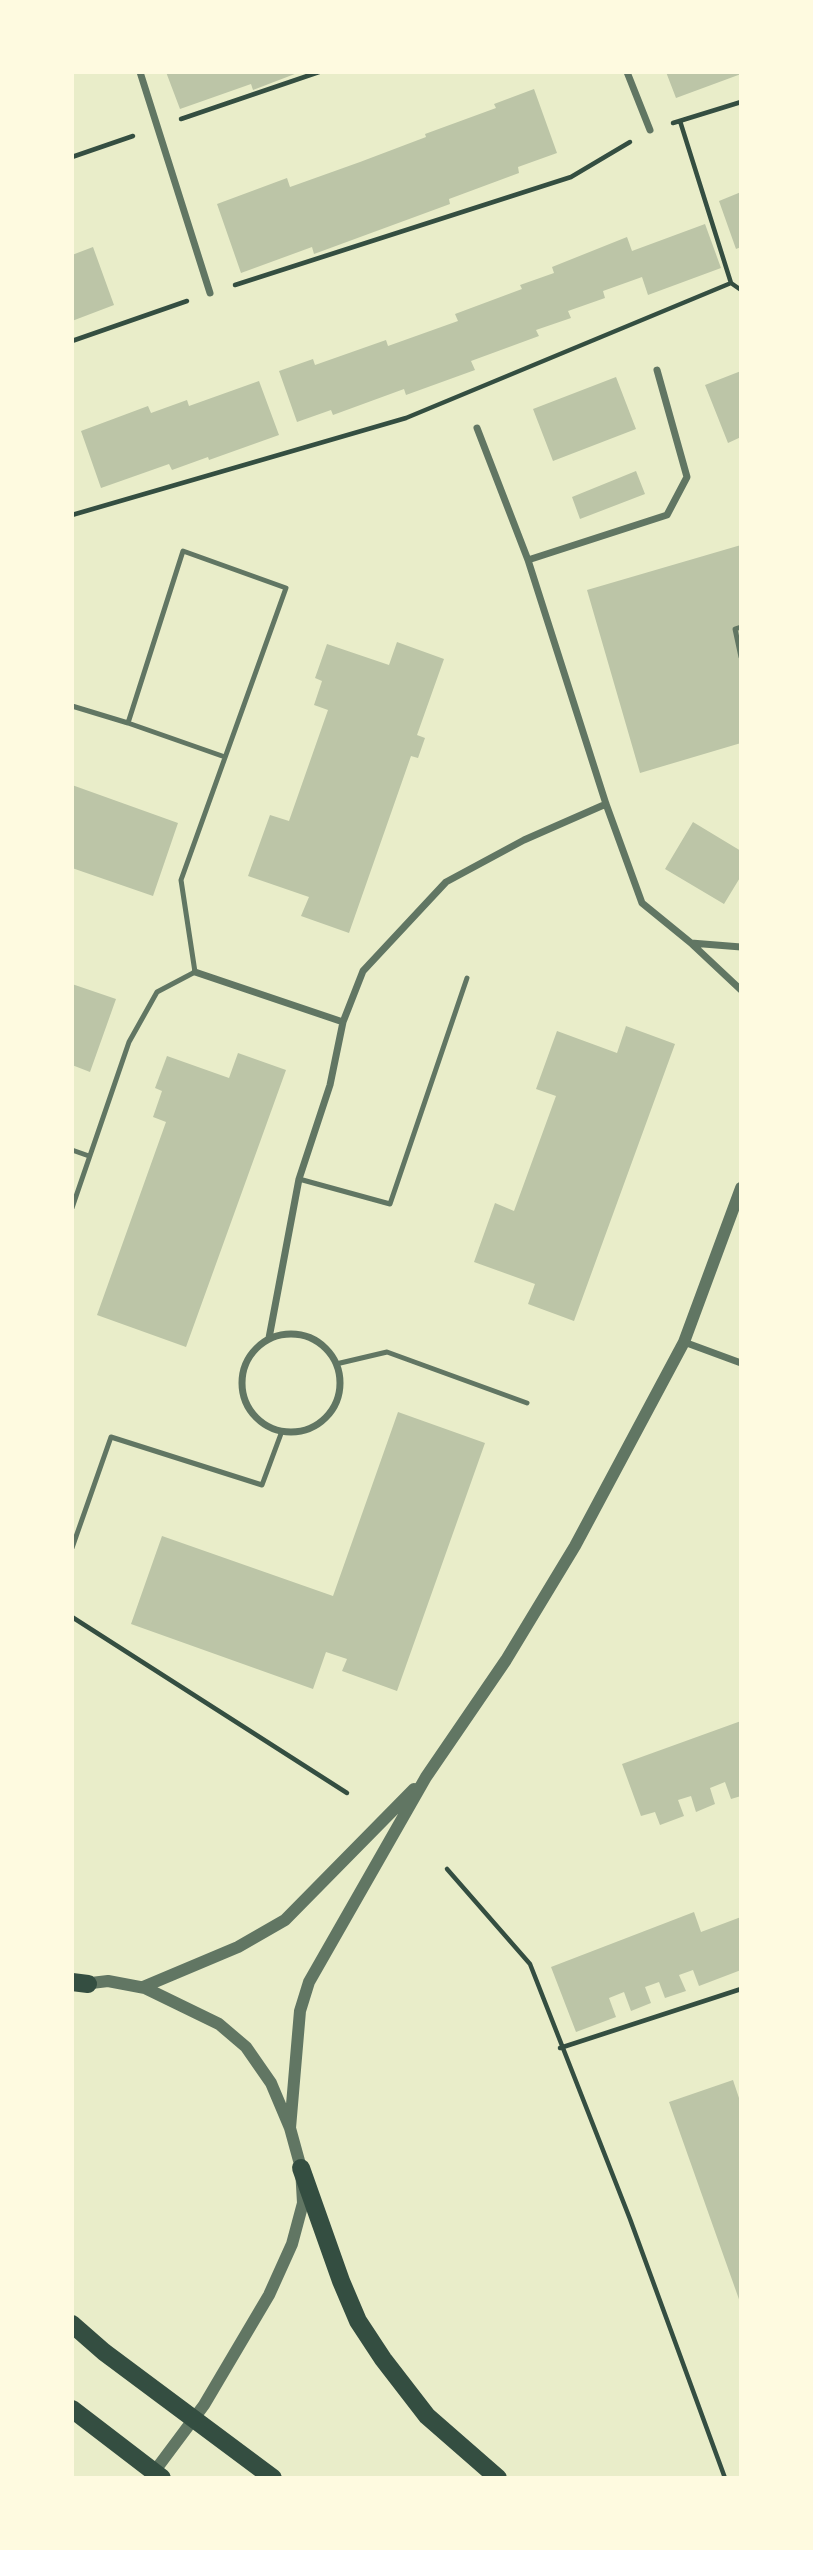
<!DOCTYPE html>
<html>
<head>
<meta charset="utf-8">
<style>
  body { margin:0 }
  #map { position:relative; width:813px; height:2550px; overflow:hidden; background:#e9edc9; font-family:"Fira Sans",sans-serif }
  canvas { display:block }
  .frame { position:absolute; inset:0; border:74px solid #fefae0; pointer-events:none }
</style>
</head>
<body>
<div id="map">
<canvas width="813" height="2550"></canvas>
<div class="frame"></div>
</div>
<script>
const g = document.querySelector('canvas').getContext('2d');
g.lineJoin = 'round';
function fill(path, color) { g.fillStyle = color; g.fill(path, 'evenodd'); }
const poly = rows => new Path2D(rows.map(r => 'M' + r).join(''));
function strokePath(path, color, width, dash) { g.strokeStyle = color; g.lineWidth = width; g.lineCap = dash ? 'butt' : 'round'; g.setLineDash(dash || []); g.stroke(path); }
const building = poly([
  [166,72,300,72,253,90,251,84,180,109],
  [666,72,741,72,741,74,676,98],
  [534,89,557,153,518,167,519,173,449,199,450,204,314,254,312,247,241,273,217,204,287,178,290,187,360,162,426,137,425,134,496,108,494,104],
  [741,192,741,247,736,249,719,201],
  [705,224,721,268,648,295,642,277,603,291,605,298,568,311,571,318,536,330,539,336,471,361,475,370,406,395,404,389,333,415,331,410,297,422,279,371,313,359,315,365,386,340,388,346,458,321,455,314,522,289,520,285,554,273,552,267,627,237,632,251],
  [93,247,114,305,72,321,72,255],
  [741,371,741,437,728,443,705,385],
  [616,377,636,429,553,461,533,409],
  [259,381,279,435,209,460,208,457,172,470,169,464,101,488,81,431,148,406,151,413,187,400,189,406],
  [636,471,645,494,580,519,572,497],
  [741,545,741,743,640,773,587,590],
  [397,642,444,659,417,735,425,738,418,758,411,756,349,933,301,916,309,897,248,876,270,815,289,821,328,710,314,705,322,681,315,678,327,644,389,665],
  [72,785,178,823,153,896,72,868],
  [693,822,741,851,741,876,724,904,665,869],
  [72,984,116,999,90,1072,72,1065],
  [626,1026,675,1044,574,1321,528,1304,535,1284,474,1262,495,1203,514,1211,556,1096,536,1089,557,1031,617,1053],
  [238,1053,286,1070,186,1347,97,1315,166,1122,153,1117,162,1091,155,1088,167,1056,229,1078],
  [398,1412,485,1443,397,1691,342,1671,347,1659,326,1652,313,1689,131,1624,162,1536,333,1596],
  [741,1721,741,1796,731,1799,725,1782,710,1788,715,1804,696,1812,691,1796,678,1800,684,1816,660,1825,655,1812,641,1816,622,1764],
  [694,1912,701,1932,741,1917,741,1970,699,1986,693,1970,679,1975,686,1991,665,1998,659,1982,645,1987,651,2003,631,2011,624,1992,609,1998,616,2017,576,2032,551,1967],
  [733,2080,741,2104,741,2305,669,2102]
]);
const path = poly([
  [181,119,319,72],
  [680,121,731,283],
  [673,123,741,102],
  [72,157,133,136],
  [235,285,571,177,630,142],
  [72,341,187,301],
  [72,515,406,418,731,283,741,290],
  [72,1617,347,1793],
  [447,1869,530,1964,630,2219,725,2478],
  [560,2048,741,1989]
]);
const service = poly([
  [741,627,735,629,741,657],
  [72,706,128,723],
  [72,1150,89,1156],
  [299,1179,390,1204,467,978],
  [72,1208,129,1042,157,992,195,972,181,880,286,588,183,551,128,723,225,757],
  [336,1364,387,1352,527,1403],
  [72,1548,111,1437,262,1485,282,1431]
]);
const minor = poly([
  [140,72,210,293],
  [627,72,650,130],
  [477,428,528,560,606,804,642,903,691,943,741,947],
  [528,560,667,515,687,477,657,370],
  [692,944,741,990],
  [195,972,343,1022],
  '242 1383a49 49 0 1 1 98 0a49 49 0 1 1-98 0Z',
  [269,1338,299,1179,330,1085,343,1022,363,971,446,882,524,840,606,804],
  [684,1342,741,1363]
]);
const tertiary = poly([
  [83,1984,108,1981,145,1988,219,2024,246,2047,271,2083,290,2128,301,2168,303,2203,292,2244,269,2295,204,2405,151,2476],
  [143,1987,238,1947,285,1920,414,1789],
  [290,2128,300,2011,309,1982,426,1777,506,1660,575,1546,684,1342,741,1188]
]);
const primary = poly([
  [72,1982,88,1984],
  [301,2168,341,2281,358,2321,383,2359,427,2416,498,2478],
  [72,2324,104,2352,273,2478],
  [72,2409,162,2478]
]);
fill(building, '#bcc5a7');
strokePath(path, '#344e41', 4.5);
strokePath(service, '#617663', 5);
strokePath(minor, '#617663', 7);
strokePath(tertiary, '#617663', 12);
strokePath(primary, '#344e41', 18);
</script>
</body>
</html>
